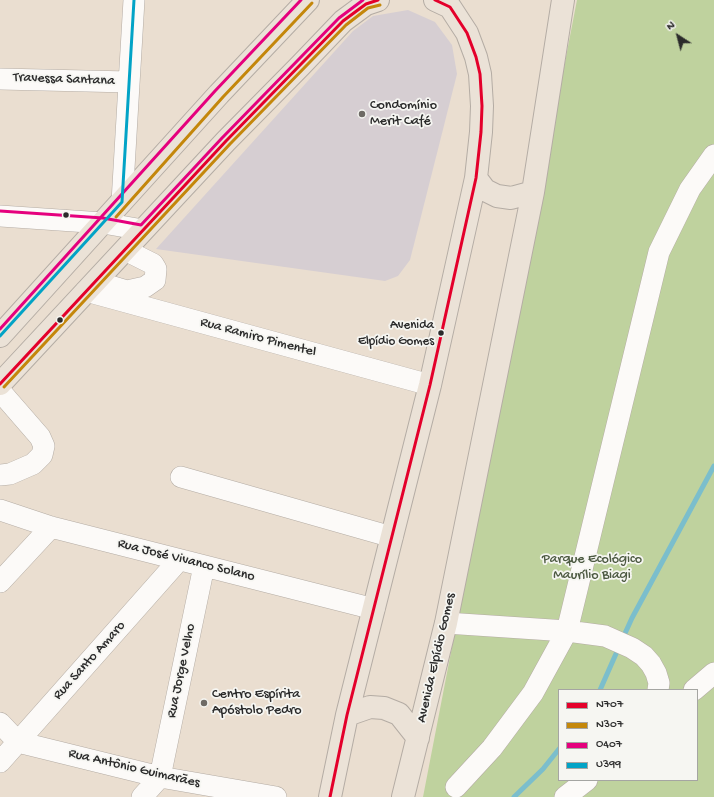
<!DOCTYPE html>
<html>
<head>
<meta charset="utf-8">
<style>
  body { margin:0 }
  #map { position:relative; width:714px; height:797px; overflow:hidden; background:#eaded0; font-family:"Gochi Hand",sans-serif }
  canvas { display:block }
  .legend { position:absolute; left:558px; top:689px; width:140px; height:92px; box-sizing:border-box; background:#f6f6f2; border:1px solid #a5a5a2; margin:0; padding:5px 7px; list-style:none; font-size:12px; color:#2b2b2b }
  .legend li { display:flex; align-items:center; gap:8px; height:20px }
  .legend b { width:20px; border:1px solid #a5a5a2 }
  .north { position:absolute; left:658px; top:16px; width:40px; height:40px; -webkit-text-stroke:3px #f6f6f2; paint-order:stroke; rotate:324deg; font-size:11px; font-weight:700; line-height:16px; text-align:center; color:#2b2b2b }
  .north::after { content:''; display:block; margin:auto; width:14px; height:18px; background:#2b2b2b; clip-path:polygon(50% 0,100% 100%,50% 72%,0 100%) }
</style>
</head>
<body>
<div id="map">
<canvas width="714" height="797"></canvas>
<ul class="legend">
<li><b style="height:5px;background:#e4002b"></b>N707</li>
<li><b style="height:5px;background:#c4870b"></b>N307</li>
<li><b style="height:5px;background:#e5007d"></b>O407</li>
<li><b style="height:5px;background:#02a3c6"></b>U399</li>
</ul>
<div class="north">N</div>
</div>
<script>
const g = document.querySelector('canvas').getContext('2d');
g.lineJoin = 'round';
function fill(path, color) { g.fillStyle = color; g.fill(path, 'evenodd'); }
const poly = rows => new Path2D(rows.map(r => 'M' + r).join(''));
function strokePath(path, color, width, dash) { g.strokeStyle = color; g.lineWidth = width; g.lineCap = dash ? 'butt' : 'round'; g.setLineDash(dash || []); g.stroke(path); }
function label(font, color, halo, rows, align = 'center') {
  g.font = font + ' "Gochi Hand",sans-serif'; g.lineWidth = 3.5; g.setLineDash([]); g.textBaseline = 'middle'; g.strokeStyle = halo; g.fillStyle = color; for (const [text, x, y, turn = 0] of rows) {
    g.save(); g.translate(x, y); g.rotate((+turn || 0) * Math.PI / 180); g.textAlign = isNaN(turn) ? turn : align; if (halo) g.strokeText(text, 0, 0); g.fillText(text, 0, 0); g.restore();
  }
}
const green = poly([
  [577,0,714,0,714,797,423,797],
  [559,690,697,690,697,780,559,780]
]);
const stream = poly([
  [622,640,632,618,714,466],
  [600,690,619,647],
  [514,797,543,769,559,749]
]);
const building = poly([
  [408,10,435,22,452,45,457,74,410,260,398,276,385,281,156,249,353,31,373,16]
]);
const minor = poly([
  [0,79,129,82],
  [122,202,134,0],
  [0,216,103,223,143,230],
  [107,285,127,291,145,287,155,280,156,269,153,264,125,250],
  [86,291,430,385],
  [0,391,40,437,44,446,42,455,33,464,10,474,0,475],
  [181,477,392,537],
  [0,510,51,527,374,609],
  [0,582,51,527],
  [446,623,567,631,605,636,632,648,644,656,651,664,656,673,659,683,658,690],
  [694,690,714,673],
  [0,723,18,742,160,777,276,797],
  [0,762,179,560],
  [456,787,492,748,533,693,567,631,659,252,690,189,714,155],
  [142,797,160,777,204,566],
  [565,797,587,780]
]);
const major = poly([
  [476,178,485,190,497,196,511,198,533,192],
  [0,336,219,94,308,0],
  [0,384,226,141,300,66,343,21,366,4,378,0],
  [347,715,370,707,384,708,399,714,418,738],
  [330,797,347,715,430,385,476,178,481,132,482,106,480,74,476,57,467,33,450,7,435,0],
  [403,797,446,623,533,192,563,0]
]);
const bus1 = poly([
  [0,384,226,141,343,21,366,4,378,0],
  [330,797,347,715,430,385,476,178,481,132,482,106,480,74,476,57,467,33,450,7,435,0]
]);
const bus2 = poly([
  [116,217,223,97,312,3],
  [4,387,230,144,346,25,368,8,380,5]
]);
const bus3 = poly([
  [0,211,103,218,141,225,222,138,339,18,363,0],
  [0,329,215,91,301,0]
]);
const bus4 = poly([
  [0,336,122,202,134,0]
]);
const markers = [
  [362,114,4,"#6e6a65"],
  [66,215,3.5,"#2b2b2b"],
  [60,320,3.5,"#2b2b2b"],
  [441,333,3.5,"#2b2b2b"],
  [204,703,4,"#6e6a65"]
];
const busNames = [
  ["Avenida",434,326],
  ["Elpídio Gomes",434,342]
];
const streetNames = [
  ["Travessa Santana",64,80,2],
  ["Rua Ramiro Pimentel",258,338,15],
  ["Rua José Vivanco Solano",186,561,14],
  ["Avenida Elpídio Gomes",437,658,-77],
  ["Rua Santo Amaro",90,661,-48],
  ["Rua Jorge Velho",182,671,-78],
  ["Rua Antônio Guimarães",134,769,13]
];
const poiNames = [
  ["Condomínio",370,106],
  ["Merit Café",370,122],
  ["Centro Espírita",212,695],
  ["Apóstolo Pedro",212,711]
];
const parkNames = [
  ["Parque Ecológico",592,560],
  ["Maurílio Biagi",592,576]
];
fill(green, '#bfd29e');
strokePath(stream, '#7bbecc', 5);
fill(building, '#d6ced2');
strokePath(minor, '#b4aca4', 22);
strokePath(major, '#b4aca4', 24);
strokePath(minor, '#fcfaf8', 21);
strokePath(major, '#ebe2d7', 22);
strokePath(bus1, '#e4002b', 3);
strokePath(bus2, '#c4870b', 3);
strokePath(bus3, '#e5007d', 3);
strokePath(bus4, '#02a3c6', 3);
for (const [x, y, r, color] of markers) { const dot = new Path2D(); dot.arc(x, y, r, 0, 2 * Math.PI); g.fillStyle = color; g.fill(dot); strokePath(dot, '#f6f6f2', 1.5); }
label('13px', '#2b2b2b', '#f6f6f2', busNames, 'right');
label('14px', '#2b2b2b', '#f6f6f2', streetNames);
label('14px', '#2b2b2b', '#f6f6f2', poiNames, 'left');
label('14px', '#4d5a42', '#f6f6f2', parkNames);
</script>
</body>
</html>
